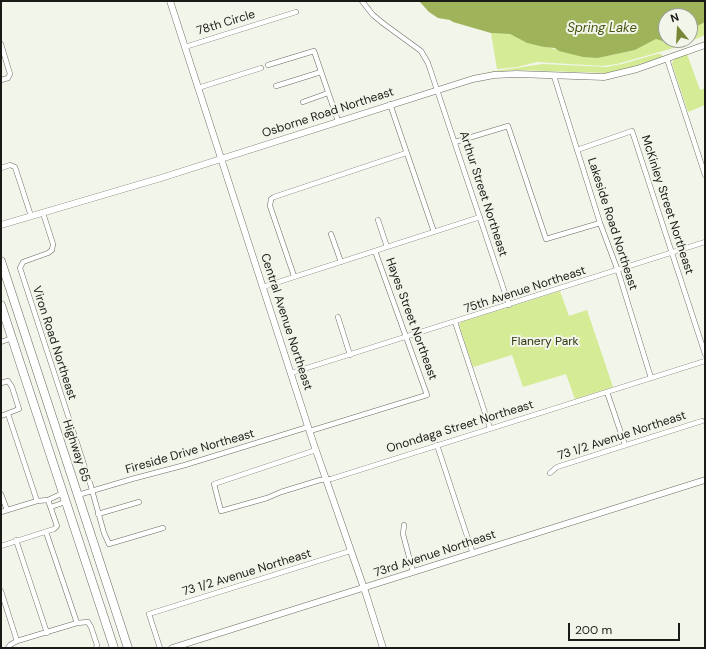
<!DOCTYPE html>
<html>
<head>
<meta charset="utf-8">
<style>
  body { margin:0 }
  #map { position:relative; width:706px; height:649px; overflow:hidden; background:#f2f5ea; font-family:"DM Sans",sans-serif }
  canvas { display:block }
  .frame { position:absolute; inset:0; border:2px solid #1a1b17; pointer-events:none }
  .north { position:absolute; left:658px; top:8px; width:40px; height:40px; box-sizing:border-box; background:#f2f5ea; border:1px solid #9c9e96; border-radius:50%; rotate:342deg; font-size:11px; font-weight:700; line-height:16px; text-align:center; color:#1a1b17 }
  .north::after { content:''; display:block; margin:auto; width:14px; height:18px; background:#768736; clip-path:polygon(50% 0,100% 100%,50% 72%,0 100%) }
  .scale { position:absolute; left:568px; top:623px; width:112px; height:18px; box-sizing:border-box; border:2px solid #1a1b17; border-top:0; padding-left:5px; font-size:12px; line-height:14px; white-space:nowrap; color:#1a1b17; -webkit-text-stroke:3px #f2f5ea; paint-order:stroke }
</style>
</head>
<body>
<div id="map">
<canvas width="706" height="649"></canvas>
<div class="frame"></div>
<div class="north">N</div>
<div class="scale">200 m</div>
</div>
<script>
const g = document.querySelector('canvas').getContext('2d');
g.lineJoin = 'round';
function fill(path, color) { g.fillStyle = color; g.fill(path, 'evenodd'); }
const poly = rows => new Path2D(rows.map(r => 'M' + r).join(''));
function strokePath(path, color, width, dash) { g.strokeStyle = color; g.lineWidth = width; g.lineCap = dash ? 'butt' : 'round'; g.setLineDash(dash || []); g.stroke(path); }
function label(font, color, halo, rows, align = 'center') {
  g.font = font + ' "DM Sans",sans-serif'; g.lineWidth = 4; g.setLineDash([]); g.textBaseline = 'middle'; g.strokeStyle = halo; g.fillStyle = color; for (const [text, x, y, turn = 0] of rows) {
    g.save(); g.translate(x, y); g.rotate((+turn || 0) * Math.PI / 180); g.textAlign = isNaN(turn) ? turn : align; if (halo) g.strokeText(text, 0, 0); g.fillText(text, 0, 0); g.restore();
  }
}
const green = poly([
  [705,22,705,35,677,47,617,64,602,66,537,62,517,67,497,69,491,33,510,34,527,43,598,58,635,50,656,39,662,41,690,40,690,30],
  [657,54,661,54,663,57,626,69,606,73,516,70,481,73,543,64,606,67,622,64],
  [687,54,700,90,705,88,705,105,688,112,672,64,673,61,676,58],
  [560,291,569,316,587,310,613,387,575,399,566,374,523,387,512,355,473,367,459,325,461,322]
]);
const water = poly([
  [419,1,705,1,705,22,690,30,690,16,666,16,666,40,662,41,656,39,635,50,598,58,583,57,559,51,555,48,544,47,527,43,510,34,491,33,453,22,450,20,438,18,429,12]
]);
const street = poly([
  [362,1,373,15,384,24,421,51,428,63,509,305],
  [1,44,10,74,8,78,1,80],
  [185,47,296,12],
  [667,59,705,175],
  [268,65,314,51,338,121],
  [554,76,600,223,618,271,651,378],
  [276,86,321,72],
  [198,88,261,68],
  [303,102,328,93],
  [390,104,434,232],
  [455,142,508,126,546,239,600,223],
  [577,150,632,131,705,354],
  [1,168,10,165,15,167,31,216],
  [43,213,53,244,52,250,48,253,23,262,20,268,90,483,104,533,109,544,163,528],
  [378,220,387,247],
  [331,234,341,262],
  [294,276,270,206,271,199,274,197,406,153],
  [263,287,480,217],
  [338,317,350,355],
  [455,322,490,428],
  [1,342,12,338],
  [291,373,705,242],
  [1,383,8,381,12,387,19,409,1,416],
  [607,392,625,445],
  [8,414,37,501],
  [310,431,427,395,375,251],
  [437,445,473,554],
  [316,450,214,484,221,511,267,498,281,492,320,480,331,479,705,361],
  [550,473,557,467,702,421],
  [1,494,7,510],
  [78,495,132,479,185,465,308,427],
  [48,500,63,493],
  [51,507,65,502],
  [1,512,37,501,48,500,57,526,54,529,1,546],
  [98,514,139,502],
  [404,525,403,534,413,572],
  [46,532,77,623],
  [16,540,47,633],
  [1,591,17,641],
  [8,648,10,645,17,641,77,623,88,622,91,627,97,645,96,648],
  [160,648,149,614,350,551]
]);
const secondary = poly([
  [170,1,313,442,366,594,383,648],
  [1,225,161,178,473,79,494,75,517,74,604,77,637,69,705,45],
  [172,648,705,480]
]);
const highway = poly([
  [1,261,128,648],
  [1,305,114,648]
]);
const streetNames = [
  ["78th Circle",226,23,-17],
  ["Osborne Road Northeast",328,113,-18],
  ["Arthur Street Northeast",483,194,72],
  ["McKinley Street Northeast",667,205,72],
  ["Lakeside Road Northeast",612,224,72],
  ["75th Avenue Northeast",525,290,-18],
  ["Hayes Street Northeast",411,319,70],
  ["Central Avenue Northeast",286,322,72],
  ["Viron Road Northeast",54,343,72],
  ["Onondaga Street Northeast",460,427,-17],
  ["73 1/2 Avenue Northeast",622,436,-18],
  ["Highway 65",76,451,72],
  ["Fireside Drive Northeast",190,452,-16],
  ["73rd Avenue Northeast",435,554,-18],
  ["73 1/2 Avenue Northeast",247,573,-17]
];
const parkNames = [
  ["Flanery Park",545,342]
];
const waterNames = [
  ["Spring Lake",602,29]
];
fill(green, '#d6eb96');
fill(water, '#9fb45a');
strokePath(street, '#686b62', 5.5);
strokePath(secondary, '#686b62', 7);
strokePath(highway, '#686b62', 9);
strokePath(street, '#fff', 4.5);
strokePath(secondary, '#fff', 6);
strokePath(highway, '#fff', 8);
label('12px', '#1a1b17', '#f2f5ea', streetNames);
label('12px', '#2e3610', '#f2f5ea', parkNames);
label('italic 13px', '#485513', '#f2f5ea', waterNames);
</script>
</body>
</html>
